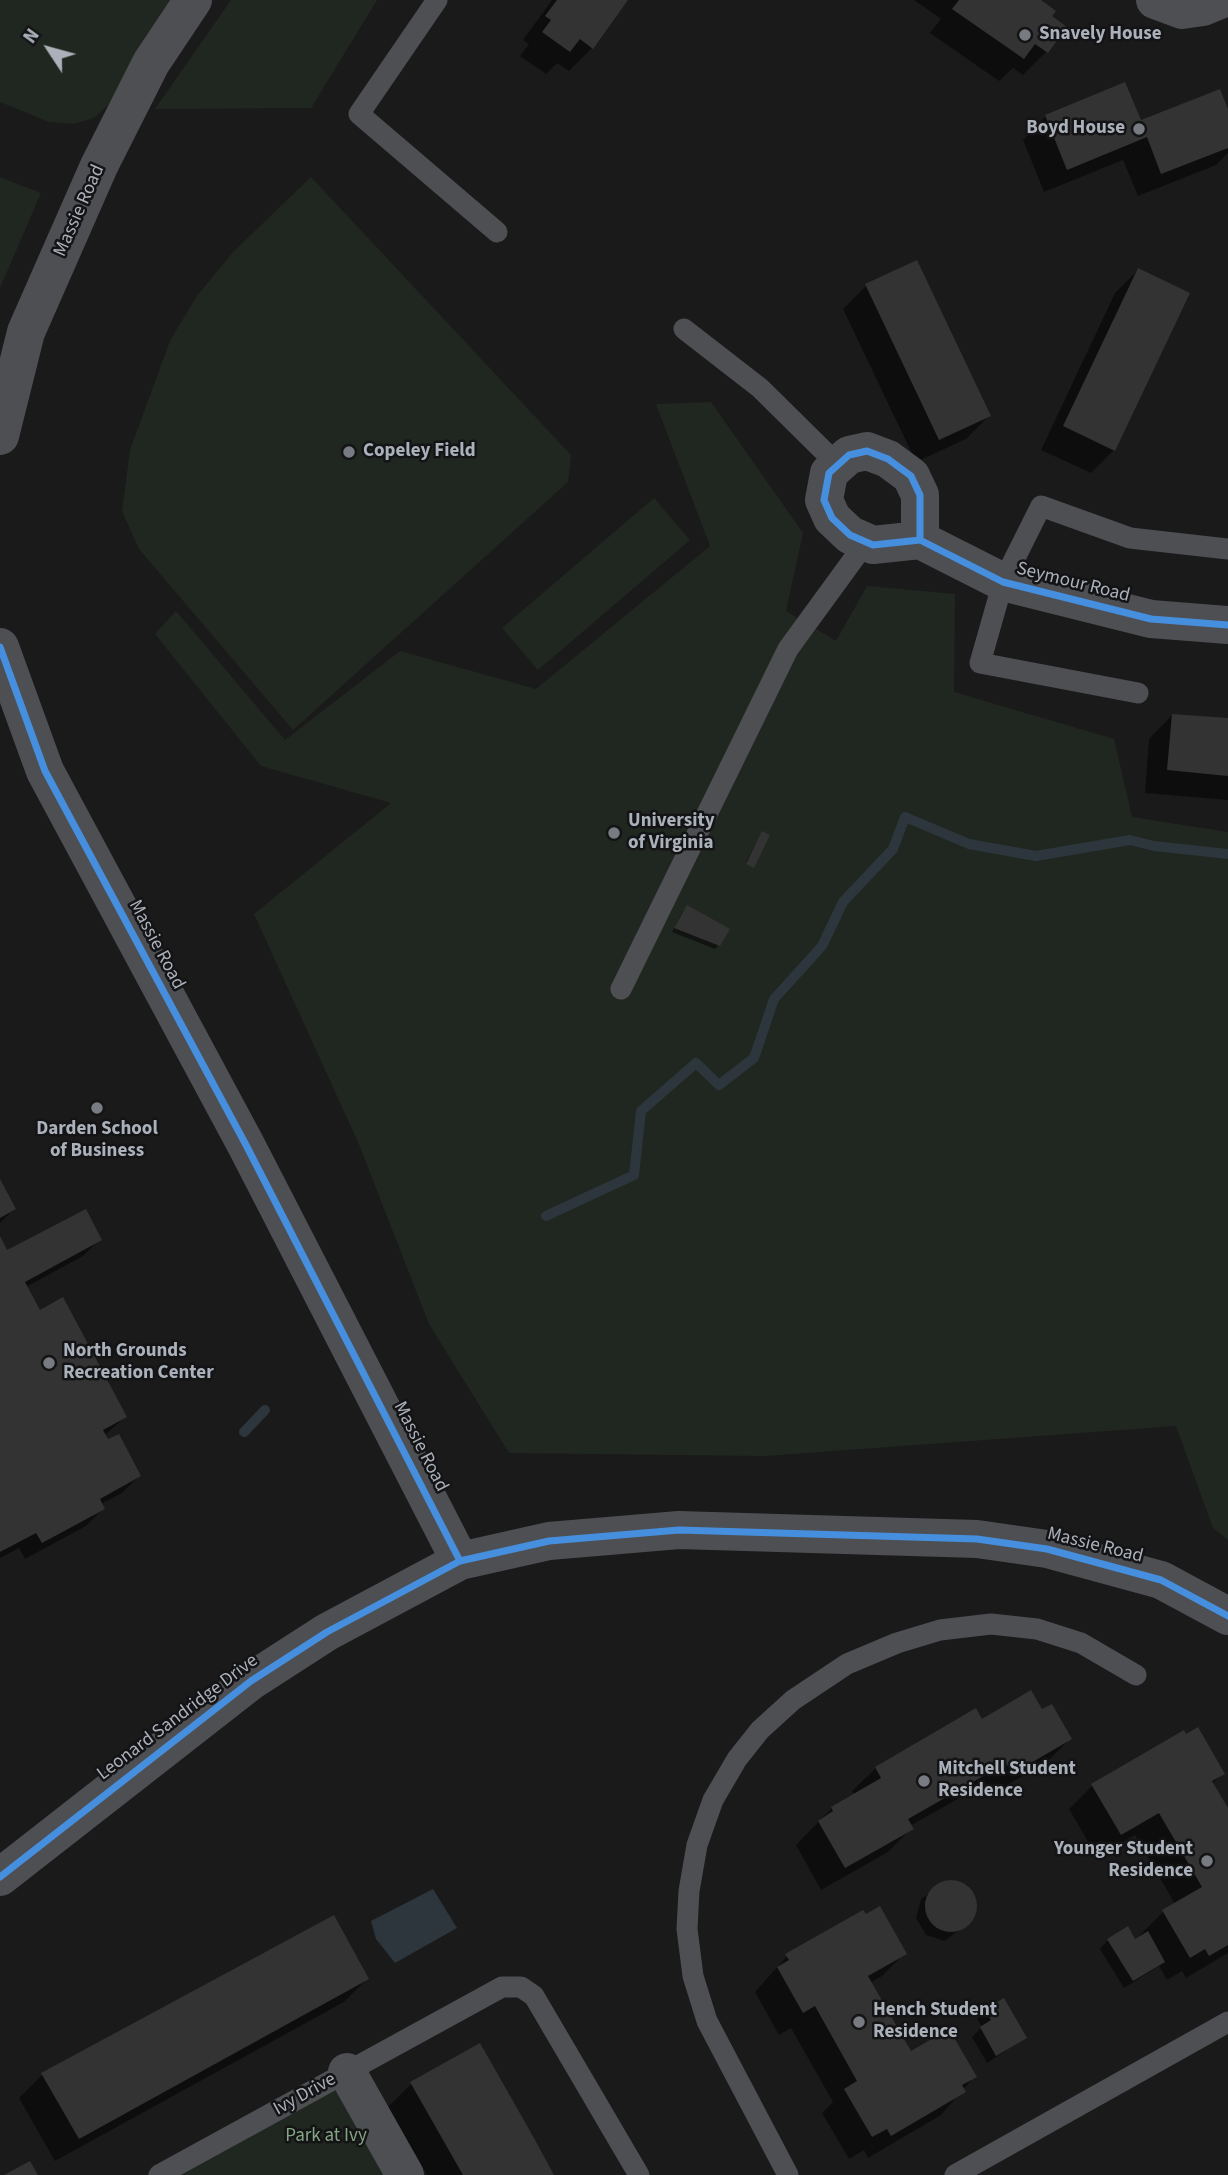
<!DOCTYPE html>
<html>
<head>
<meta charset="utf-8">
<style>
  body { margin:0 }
  #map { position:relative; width:1228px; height:2175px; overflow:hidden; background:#1a1a1a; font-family:"Source Sans 3",sans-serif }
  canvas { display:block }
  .north { position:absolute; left:14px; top:14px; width:70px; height:70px; -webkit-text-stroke:5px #141416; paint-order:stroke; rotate:306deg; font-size:19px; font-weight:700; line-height:28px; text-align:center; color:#abb1ba }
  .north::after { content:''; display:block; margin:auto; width:24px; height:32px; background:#abb1ba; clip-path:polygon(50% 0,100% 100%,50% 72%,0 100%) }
</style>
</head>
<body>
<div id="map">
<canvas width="1228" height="2175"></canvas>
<div class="north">N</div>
</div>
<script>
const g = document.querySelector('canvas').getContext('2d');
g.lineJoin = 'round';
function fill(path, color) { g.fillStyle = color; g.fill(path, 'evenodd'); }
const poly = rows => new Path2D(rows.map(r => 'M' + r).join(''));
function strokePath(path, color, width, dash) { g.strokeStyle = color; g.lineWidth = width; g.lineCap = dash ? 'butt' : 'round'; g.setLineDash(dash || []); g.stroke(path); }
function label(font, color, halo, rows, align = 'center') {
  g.font = font + ' "Source Sans 3",sans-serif'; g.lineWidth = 5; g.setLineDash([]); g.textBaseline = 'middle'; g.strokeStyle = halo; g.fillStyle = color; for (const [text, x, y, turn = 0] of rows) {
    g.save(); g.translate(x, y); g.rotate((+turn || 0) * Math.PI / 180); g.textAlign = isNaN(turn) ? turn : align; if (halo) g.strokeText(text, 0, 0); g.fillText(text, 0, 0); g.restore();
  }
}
const green = poly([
  [0,0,178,0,110,103,94,118,73,124,49,122,0,102],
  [231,0,377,0,311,108,155,109],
  [0,177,41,193,0,288],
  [311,177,571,455,568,482,293,730,139,549,122,511,130,450,170,341,197,296,232,253],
  [711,402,803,533,786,611,836,641,867,586,955,594,954,692,1114,739,1132,817,1228,832,1228,1540,1213,1528,1176,1426,765,1456,509,1453,429,1324,358,1142,254,914,391,803,261,766,155,634,176,611,285,740,400,651,536,689,710,546,656,404],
  [654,498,690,540,538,670,502,628],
  [340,2087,392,2175,179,2175]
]);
const water = poly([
  [433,1889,457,1928,395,1963,376,1939,371,1921]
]);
const shadow = poly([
  [552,0,626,0,592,48,569,71,557,63,546,74,520,56,529,44,523,40],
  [914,0,1038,0,1050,17,1064,27,1046,52,1023,75,1013,68,999,81,930,33,941,19],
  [1228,114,1228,153,1216,165,1138,196,1123,160,1044,192,1023,140,1046,116,1140,122],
  [1138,270,1114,450,1091,473,1041,450,1115,293],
  [866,286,989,416,966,439,916,462,843,309],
  [1172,715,1228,720,1228,800,1145,793,1149,739],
  [762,833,753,866,746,862],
  [683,911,719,945,715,949,672,932],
  [0,1183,14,1209,0,1223],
  [100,1239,83,1256,26,1287,39,1312,125,1417,104,1436,139,1476,122,1493,101,1504,103,1509,86,1526,25,1559,19,1548,0,1558,0,1240,7,1253],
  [1042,1712,1070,1739,1047,1762,988,1796,982,1785,910,1826,911,1829,888,1852,821,1890,796,1845,832,1808,855,1795,852,1791,876,1768,981,1721],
  [1223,1773,1212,1784,1228,1812,1228,1953,1186,1978,1182,1971,1167,1980,1159,1966,1124,1988,1100,1949,1108,1940,1134,1941,1164,1911,1175,1904,1135,1835,1097,1857,1069,1809,1093,1785],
  [948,1880,967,1886,976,1903,971,1922,944,1941,926,1935,916,1918,921,1899],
  [905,1953,882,1976,870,1983,911,2053,975,2076,941,2115,868,2158,864,2150,849,2159,822,2113,833,2102,791,2028,779,2035,755,1992,787,1956],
  [367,1979,344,2002,55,2161,19,2098,42,2075],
  [986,2010,1025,2038,987,2063,972,2037,982,2027,977,2019],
  [411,2084,550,2175,427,2175,388,2107]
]);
const stream = poly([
  [546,1216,634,1175,641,1111,696,1063,719,1085,754,1058,774,999,822,946,843,902,893,849,905,817,969,844,1036,856,1130,840,1154,846,1228,854],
  [244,1432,265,1410]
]);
const building = poly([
  [557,0,628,0,593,49,580,39,570,52,542,32,551,20,545,16],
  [959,0,1041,0,1056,11,1052,16,1067,27,1048,53,1035,44,1024,59,952,9],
  [1125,82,1141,120,1220,89,1228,109,1228,148,1161,174,1147,137,1067,170,1045,115],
  [917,260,991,416,939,440,865,284],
  [1138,268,1190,293,1115,451,1063,426],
  [1172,714,1228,718,1228,776,1167,770],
  [762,831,770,835,754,868,746,864],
  [687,905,730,929,720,946,674,928],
  [0,1179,16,1209,0,1218],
  [86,1209,102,1240,25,1282,40,1310,63,1297,127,1417,103,1430,108,1439,119,1434,141,1476,100,1499,105,1509,42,1543,36,1533,0,1552,0,1236,7,1250],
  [1031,1690,1042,1709,1052,1704,1072,1739,1012,1774,1006,1763,908,1819,914,1829,845,1868,818,1821,833,1811,831,1807,881,1778,875,1767,976,1708,982,1719],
  [1198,1727,1225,1774,1212,1781,1228,1808,1228,1945,1209,1956,1205,1949,1190,1958,1162,1910,1202,1887,1159,1813,1121,1835,1091,1784,1184,1730,1186,1734],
  '925 1906a26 26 0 1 1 52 0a26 26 0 1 1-52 0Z',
  [880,1906,907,1954,868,1976,911,2051,949,2029,977,2077,962,2085,966,2092,891,2136,887,2129,872,2137,844,2089,857,2081,815,2006,803,2013,777,1967,789,1960,785,1954,863,1910,866,1914],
  [334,1915,369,1979,79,2139,41,2073],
  [1128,1926,1135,1939,1148,1931,1165,1962,1133,1981,1107,1939],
  [1004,1998,1027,2038,996,2056,980,2027,991,2020,984,2009],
  [480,2043,534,2138,554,2175,463,2175,410,2082],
  [30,2161,38,2175,4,2175]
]);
const service = poly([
  [437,0,359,114,497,232],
  [684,329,760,388,838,465],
  [1138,693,980,663,1003,582,1041,506,1130,538,1228,549],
  [621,989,788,649,866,542],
  [159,2175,502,1987,521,1987,534,1996,639,2175],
  [788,2175,707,2021,693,1976,687,1929,689,1891,697,1845,713,1800,737,1759,760,1730,793,1700,847,1664,897,1643,940,1630,991,1624,1037,1629,1081,1643,1136,1675],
  [955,2175,1228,2022]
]);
const minor = poly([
  [1155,0,1182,10,1203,7,1220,0],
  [920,540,920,495,911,476,888,459,867,451,849,455,829,473,824,500,832,518,850,535,873,545,920,540,1003,582,1151,619,1228,625],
  [347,2072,405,2175]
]);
const tertiary = poly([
  [0,436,26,332,99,166,151,63,193,0],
  [0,647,45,771,246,1145,460,1561],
  [0,1877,251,1681,327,1632,460,1561,549,1541,679,1530,977,1539,1047,1549,1161,1580,1228,1616]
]);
const cycleway = poly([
  [920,540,920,495,911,476,888,459,867,451,849,455,829,473,824,500,832,518,850,535,873,545,920,540,1003,582,1151,619,1228,625],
  [0,647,45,771,246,1145,460,1561],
  [0,1877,251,1681,327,1632,460,1561,549,1541,679,1530,977,1539,1047,1549,1161,1580,1228,1616]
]);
const markers = [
  [1025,35,7,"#787c82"],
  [1139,129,7,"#787c82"],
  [349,452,7,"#787c82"],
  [614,833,7,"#787c82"],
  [97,1108,7,"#787c82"],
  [49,1363,7,"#787c82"],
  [924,1781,7,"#787c82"],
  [1207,1861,7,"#787c82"],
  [859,2022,7,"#787c82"]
];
const poiNames = [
  ["Snavely House",1039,35],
  ["Boyd House",1125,129,"right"],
  ["Copeley Field",363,452],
  ["University",628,822],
  ["of Virginia",628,844],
  ["Darden School",97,1130,"center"],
  ["of Business",97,1152,"center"],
  ["North Grounds",63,1352],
  ["Recreation Center",63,1374],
  ["Mitchell Student",938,1770],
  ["Residence",938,1792],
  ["Younger Student",1193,1850,"right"],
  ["Residence",1193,1872,"right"],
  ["Hench Student",873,2011],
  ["Residence",873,2033]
];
const streetNames = [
  ["Massie Road",80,211,-66],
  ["Seymour Road",1073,583,14],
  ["Massie Road",156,945,62],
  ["Massie Road",420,1447,63],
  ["Massie Road",1095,1546,14],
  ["Leonard Sandridge Drive",178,1718,-37],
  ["Ivy Drive",305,2095,-29]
];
const parkNames = [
  ["Park at Ivy",326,2137]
];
fill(green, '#202720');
fill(water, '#2d363c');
fill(shadow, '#0007');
strokePath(stream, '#2d363c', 10);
fill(building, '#333334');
strokePath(service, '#4e4f53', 21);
strokePath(minor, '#4e4f53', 38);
strokePath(tertiary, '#4e4f53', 38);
strokePath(cycleway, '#468fdf', 7);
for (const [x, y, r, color] of markers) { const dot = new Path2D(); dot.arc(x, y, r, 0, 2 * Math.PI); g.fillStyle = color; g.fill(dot); strokePath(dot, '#141416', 2.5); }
label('bold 19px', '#abb1ba', '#141416', poiNames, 'left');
label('19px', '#abb1ba', '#141416', streetNames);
label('19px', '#84a583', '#141416', parkNames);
</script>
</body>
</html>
